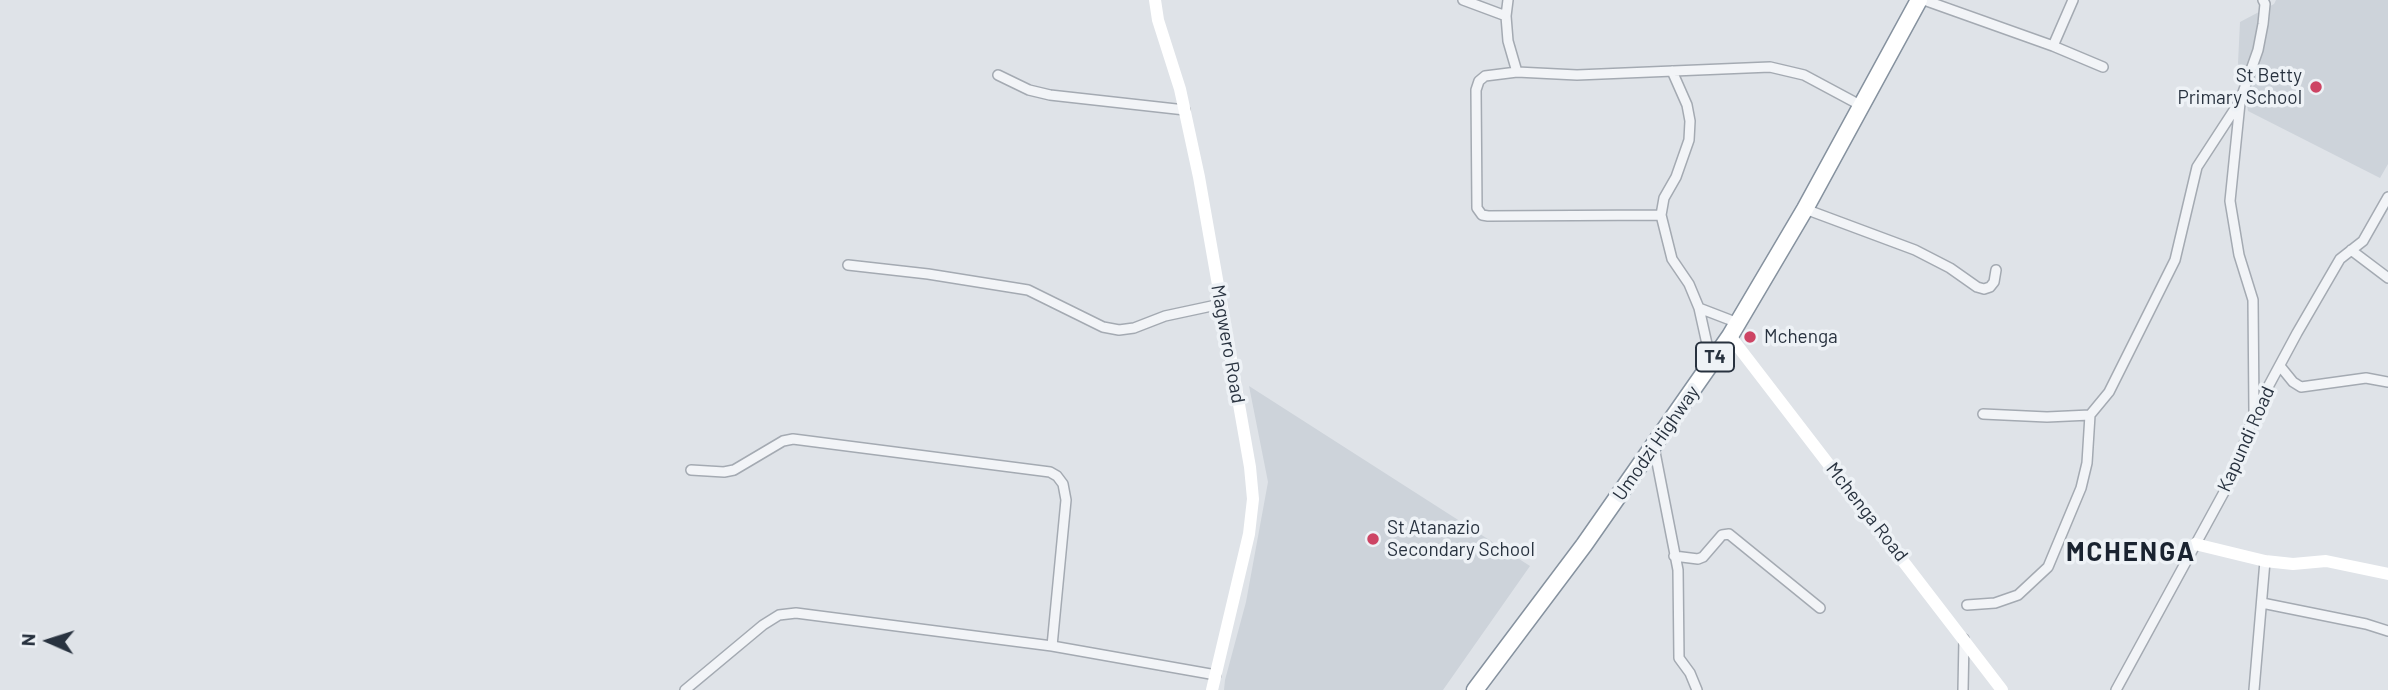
<!DOCTYPE html>
<html>
<head>
<meta charset="utf-8">
<style>
  body { margin:0 }
  #map { position:relative; width:2388px; height:690px; overflow:hidden; background:#dfe3e8; font-family:Barlow,sans-serif }
  canvas { display:block }
  .north { position:absolute; left:14px; top:606px; width:70px; height:70px; -webkit-text-stroke:5px #eef2f6; paint-order:stroke; rotate:273deg; font-size:19px; font-weight:700; line-height:28px; text-align:center; color:#28323f }
  .north::after { content:''; display:block; margin:auto; width:24px; height:32px; background:#28323f; clip-path:polygon(50% 0,100% 100%,50% 72%,0 100%) }
</style>
</head>
<body>
<div id="map">
<canvas width="2388" height="690"></canvas>
<div class="north">N</div>
</div>
<script>
const g = document.querySelector('canvas').getContext('2d');
g.lineJoin = 'round';
function fill(path, color) { g.fillStyle = color; g.fill(path, 'evenodd'); }
const poly = rows => new Path2D(rows.map(r => 'M' + r).join(''));
function strokePath(path, color, width, dash) { g.strokeStyle = color; g.lineWidth = width; g.lineCap = dash ? 'butt' : 'round'; g.setLineDash(dash || []); g.stroke(path); }
function label(font, color, halo, rows, align = 'center') {
  g.font = font + ' Barlow,sans-serif'; g.lineWidth = 7; g.setLineDash([]); g.textBaseline = 'middle'; g.strokeStyle = halo; g.fillStyle = color; for (const [text, x, y, turn = 0] of rows) {
    g.save(); g.translate(x, y); g.rotate((+turn || 0) * Math.PI / 180); g.textAlign = isNaN(turn) ? turn : align; if (halo) g.strokeText(text, 0, 0); g.fillText(text, 0, 0); g.restore();
  }
}
const built = poly([
  [2276,0,2388,0,2388,164,2380,178,2248,111,2238,63,2240,22,2274,4],
  [1249,386,1530,566,1443,690,1224,690,1225,680,1246,602,1268,482]
]);
const street = poly([
  [1463,0,1506,16,1508,41,1517,72,1577,75,1770,67,1804,75,1860,105],
  [1924,0,2053,46,2103,67],
  [1506,16,1508,0],
  [2053,46,2073,0],
  [1672,71,1687,105,1690,121,1689,140,1676,177,1664,198,1661,215,1672,259,1689,284,1699,308,1711,362],
  [1517,72,1485,76,1479,81,1476,90,1477,208,1482,215,1488,216,1661,215],
  [998,75,1029,90,1050,95,1185,110],
  [2240,103,2230,201,2239,255,2253,300,2254,411],
  [1805,209,1915,250,1950,268,1977,287,1984,289,1990,287,1994,282,1996,270],
  [2351,250,2388,278],
  [848,265,928,274,1028,290,1103,327,1119,330,1134,328,1165,316,1221,304],
  [1699,308,1738,323],
  [2280,366,2293,382,2301,387,2366,378,2388,382],
  [1983,414,2047,417,2090,415,2109,392,2175,260,2197,167,2240,101,2258,50,2263,24,2265,4,2263,0],
  [1654,447,1678,570,1679,658,1690,673,1697,690],
  [691,470,724,472,734,470,783,441,793,439,1050,472,1057,476,1063,484,1066,500,1052,646],
  [1674,556,1698,559,1703,557,1722,535,1729,534,1820,608],
  [2262,603,2366,624,2388,631],
  [1967,605,1995,603,2018,595,2048,567,2081,488,2087,463,2090,415],
  [685,690,763,625,779,615,796,613,1052,646,1216,675],
  [1963,690,1964,639],
  [2116,690,2235,472,2254,413,2297,333,2340,259,2363,241,2388,197],
  [2254,690,2265,561]
]);
const secondary = poly([
  [1155,0,1158,20,1180,89,1199,177,1250,467,1253,499,1249,534,1212,690],
  [1730,336,2002,690],
  [2195,544,2265,561,2293,564,2326,561,2388,574]
]);
const highway = poly([
  [1475,690,1584,545,1730,336,1805,209,1919,0]
]);
const markers = [
  [2316,87,7,"#cd4464"],
  [1750,337,7,"#cd4464"],
  [1373,539,7,"#cd4464"]
];
const shields = [
  [1715,357,38]
];
const shieldNames = [
  ["T4",1715,357]
];
const poiNames = [
  ["St Betty",2302,76,"right"],
  ["Primary School",2302,98,"right"],
  ["Mchenga",1764,337],
  ["St Atanazio",1387,528],
  ["Secondary School",1387,550]
];
const streetNames = [
  ["Magwero Road",1228,344,80],
  ["Kapundi Road",2246,439,-66],
  ["Umodzi Highway",1656,443,-55],
  ["Mchenga Road",1867,512,52]
];
const districtNames = [
  ["MCHENGA",2131,552]
];
fill(built, '#cdd3da');
strokePath(street, '#a4aab2', 12);
strokePath(highway, '#86929f', 19);
strokePath(street, '#f2f4f7', 9);
strokePath(secondary, '#fff', 12);
strokePath(highway, '#fff', 16);
for (const [x, y, r, color] of markers) { const dot = new Path2D(); dot.arc(x, y, r, 0, 2 * Math.PI); g.fillStyle = color; g.fill(dot); strokePath(dot, '#eef2f6', 2.5); }
for (const [x, y, w] of shields) { const box = new Path2D(); box.roundRect(x - w / 2, y - 14.5, w, 29, 5); g.fillStyle = '#eef2f6'; g.fill(box); strokePath(box, '#28323f', 2); }
label('bold 18px', '#28323f', null, shieldNames);
label('19px', '#28323f', '#eef2f6', poiNames, 'left');
label('19px', '#28323f', '#eef2f6', streetNames);
g.letterSpacing = '2px';
label('bold 26px', '#1a2330', '#eef2f6', districtNames);
g.letterSpacing = '0px';
</script>
</body>
</html>
